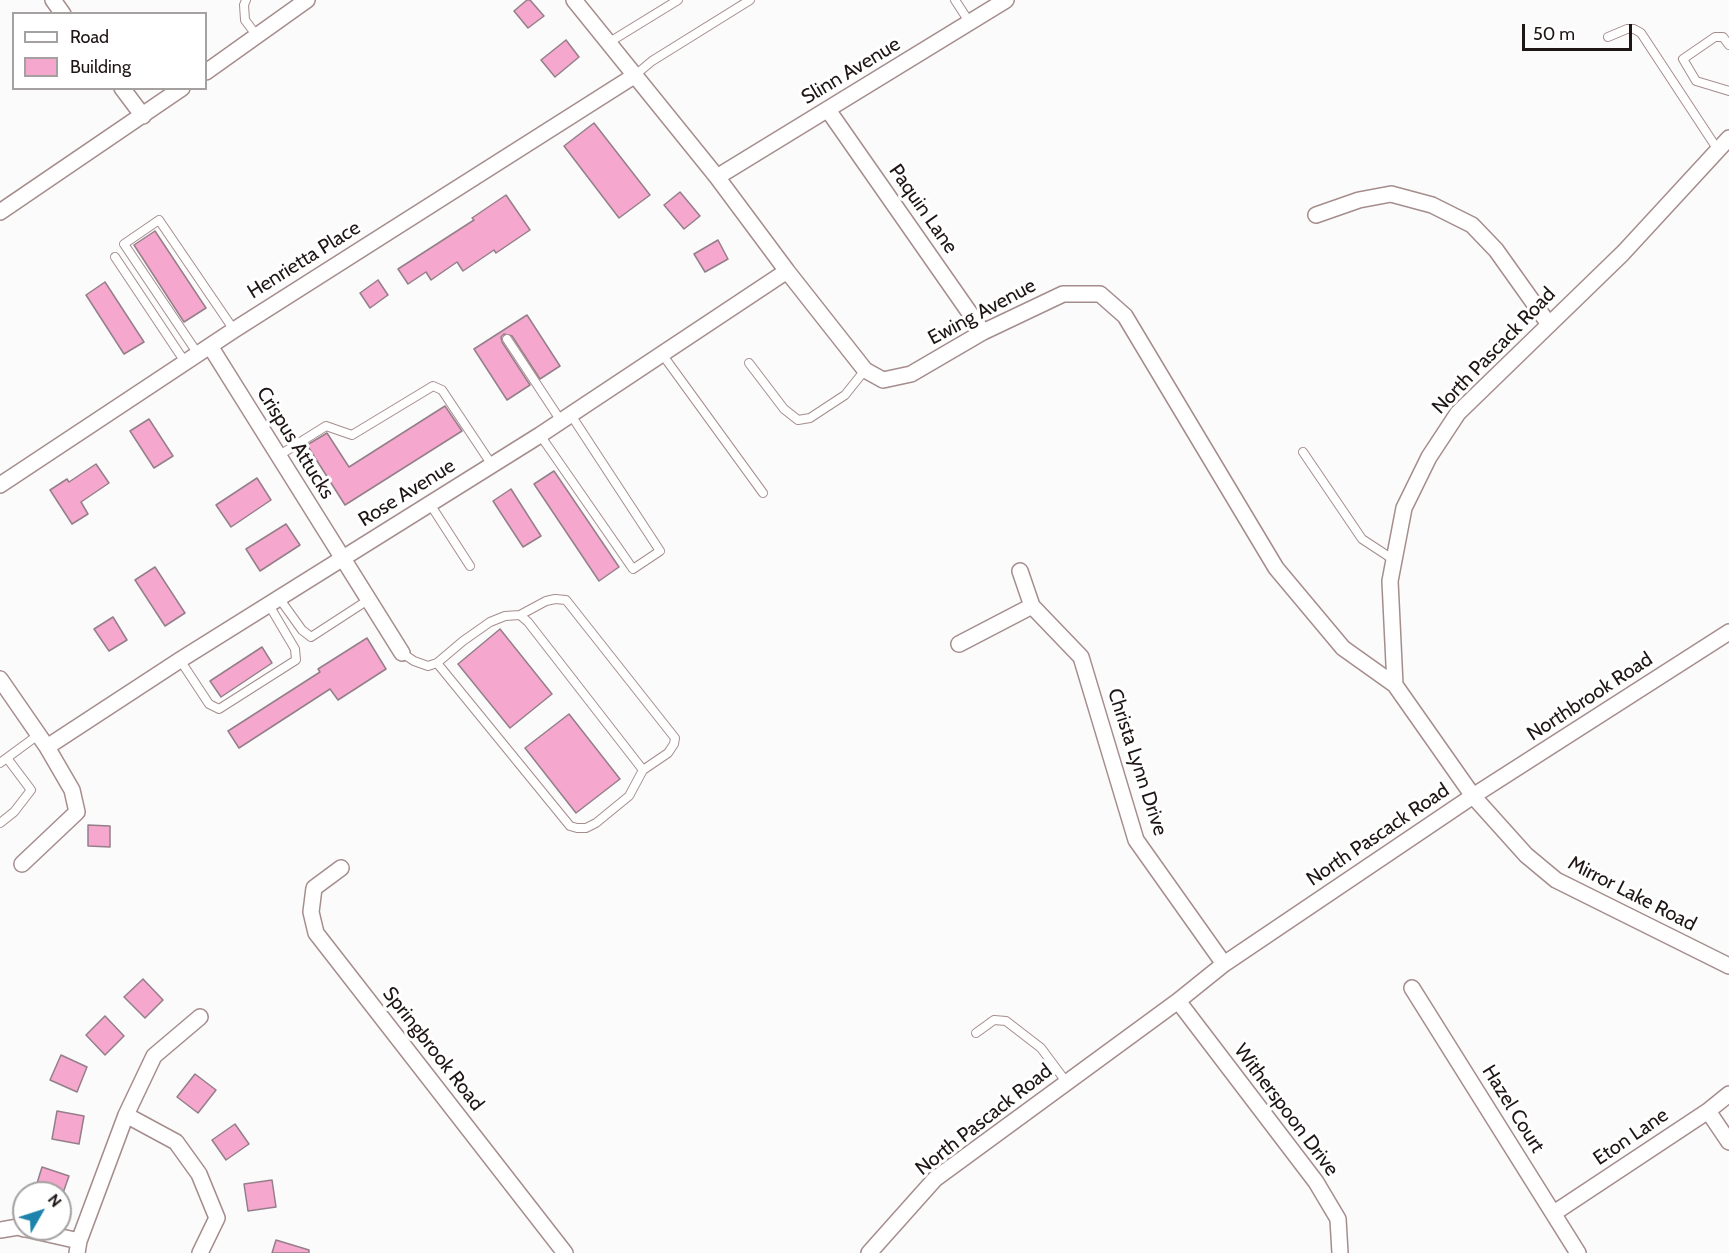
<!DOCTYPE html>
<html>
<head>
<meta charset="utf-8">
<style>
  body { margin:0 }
  #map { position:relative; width:1729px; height:1253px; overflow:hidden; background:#fbfbfb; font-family:Cabin,sans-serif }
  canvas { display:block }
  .legend { position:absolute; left:12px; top:12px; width:195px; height:78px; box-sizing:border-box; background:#fff; border:2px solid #a5a1a1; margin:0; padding:8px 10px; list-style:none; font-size:18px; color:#1e1515 }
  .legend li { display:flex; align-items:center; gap:12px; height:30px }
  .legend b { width:30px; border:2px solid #a5a1a1 }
  .north { position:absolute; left:12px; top:1181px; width:60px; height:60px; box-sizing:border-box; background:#fff; border:2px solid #a5a1a1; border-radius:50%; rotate:51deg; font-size:16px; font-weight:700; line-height:24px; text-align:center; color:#1e1515 }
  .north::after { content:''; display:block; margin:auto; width:21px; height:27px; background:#1d83ad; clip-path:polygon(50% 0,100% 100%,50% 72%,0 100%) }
  .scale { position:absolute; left:1522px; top:24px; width:110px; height:27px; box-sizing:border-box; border:3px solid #1e1515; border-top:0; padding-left:8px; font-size:18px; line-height:21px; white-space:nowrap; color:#1e1515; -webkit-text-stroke:4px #fff; paint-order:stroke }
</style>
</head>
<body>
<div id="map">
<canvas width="1729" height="1253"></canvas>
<ul class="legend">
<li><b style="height:8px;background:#fff"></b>Road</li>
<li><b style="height:16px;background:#f5a7ce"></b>Building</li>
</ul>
<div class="north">N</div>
<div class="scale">50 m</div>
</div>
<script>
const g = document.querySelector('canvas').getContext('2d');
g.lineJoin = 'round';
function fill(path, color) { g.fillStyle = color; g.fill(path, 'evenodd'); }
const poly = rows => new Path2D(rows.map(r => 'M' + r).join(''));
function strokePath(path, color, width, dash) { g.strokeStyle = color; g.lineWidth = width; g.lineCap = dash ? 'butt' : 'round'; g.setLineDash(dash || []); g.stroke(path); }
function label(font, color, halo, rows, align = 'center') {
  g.font = font + ' Cabin,sans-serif'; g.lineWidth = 6; g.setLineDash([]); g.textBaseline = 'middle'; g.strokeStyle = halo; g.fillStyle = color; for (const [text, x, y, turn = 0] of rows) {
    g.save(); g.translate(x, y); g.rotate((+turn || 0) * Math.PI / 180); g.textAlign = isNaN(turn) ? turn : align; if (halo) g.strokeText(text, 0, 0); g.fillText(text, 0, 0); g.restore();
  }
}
const building = poly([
  [527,0,530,0,544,16,528,28,514,11,527,0],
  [566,40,579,57,555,77,541,60,566,40],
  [594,123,650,195,619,218,564,146,594,123],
  [680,192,700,216,684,229,664,205,680,192],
  [506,195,530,230,496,253,494,250,463,271,457,262,431,280,426,272,408,284,398,269,474,220,472,218,506,195],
  [155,231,206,308,184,322,134,245,155,231],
  [718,240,728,259,705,272,694,254,718,240],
  [378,280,388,295,370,308,360,293,378,280],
  [105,282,144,342,124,354,86,295,105,282],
  [527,315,560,366,540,379,512,336,504,334,501,337,502,342,530,385,507,400,474,349,527,315],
  [445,406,462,431,345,505,307,445,327,433,349,467,445,406],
  [149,419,173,456,154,468,130,431,149,419],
  [96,464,109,483,81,502,88,514,72,524,50,490,67,479,69,482,96,464],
  [554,471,619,567,599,581,534,484,554,471],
  [257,478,271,500,231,527,216,505,257,478],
  [511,489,541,536,523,547,493,501,511,489],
  [286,524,300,545,260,571,246,549,286,524],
  [155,567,185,613,165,626,135,580,155,567],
  [113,617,127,640,109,651,94,629,113,617],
  [500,629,552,694,510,728,458,664,500,629],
  [367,638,386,669,338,700,330,689,239,748,228,731,320,672,318,669,367,638],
  [262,647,272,663,221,697,210,681,262,647],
  [569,714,620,779,576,813,525,748,569,714],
  [88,825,110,826,110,847,88,846,88,825],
  [143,979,163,1000,145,1018,124,997,143,979],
  [105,1016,124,1036,105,1055,86,1035,105,1016],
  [61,1055,87,1067,77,1092,50,1080,61,1055],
  [195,1074,216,1090,198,1113,177,1097,195,1074],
  [57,1111,84,1116,79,1144,52,1139,57,1111],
  [235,1124,249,1144,226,1160,212,1140,235,1124],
  [42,1167,69,1176,63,1193,34,1193,42,1167],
  [272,1180,276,1207,248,1211,244,1184,272,1180],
  [276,1240,309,1250,309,1253,272,1253,276,1240]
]);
const service = poly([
  [246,0,244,5,245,20,257,36],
  [955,0,970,23],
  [1608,37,1627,29,1634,29,1641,33,1718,150],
  [608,43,678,0],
  [1729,45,1723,37,1715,37,1683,59,1696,81,1729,91],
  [634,76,652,61,750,0],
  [115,257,185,362],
  [507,339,561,421],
  [198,354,124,244,159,220,234,330],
  [662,354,763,493],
  [749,363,784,409,798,420,810,418,845,395,865,370],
  [540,435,633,569,660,551,571,415],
  [1303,452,1362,539,1394,560],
  [278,456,326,426,352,435,433,386,442,390,492,465],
  [430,504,470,566],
  [279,598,302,630,311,637,368,600],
  [520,615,546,601,555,599,566,600,675,738,674,744,668,753,643,770],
  [402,653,414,661,428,666,437,663,570,826,577,828,586,828,596,823,629,796,643,770,528,622,520,615,505,616,490,622,463,641,437,663],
  [180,660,209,704,219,709,296,660,295,649,269,605],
  [0,763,38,735],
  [0,823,14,812,31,790,7,758],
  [976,1033,994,1020,1006,1021,1041,1048,1067,1083]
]);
const minor = poly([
  [53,0,63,14],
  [574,0,717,177,787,271,865,370,883,380,911,374,983,332,1063,294,1100,294,1125,316,1276,568,1343,648,1395,685],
  [206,72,307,0],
  [122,88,143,116],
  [828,110,983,332],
  [1729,138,1623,253,1458,413,1429,457,1404,508,1390,581,1395,685,1473,796,1526,855,1556,880,1729,966],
  [717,177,1006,0],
  [0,212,182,88],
  [1316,215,1359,200,1391,194,1432,205,1472,225,1496,250,1548,323],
  [210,346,402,653],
  [0,485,234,330,634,76],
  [1020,571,1032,606,1081,657,1136,840,1224,964],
  [959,644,1032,606],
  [0,679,47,747,72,790,77,812,22,864],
  [47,747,180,660,540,435,787,271],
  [341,868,314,888,311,912,316,933,565,1253],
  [1412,988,1578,1253],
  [1178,1001,1316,1182,1338,1219,1340,1253],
  [1708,1111,1729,1142],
  [126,1115,176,1142,199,1174,217,1218,200,1253],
  [1554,1213,1708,1111,1729,1094],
  [26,1229,79,1241],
  [0,1230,18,1227,24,1229],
  [77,1253,79,1241,126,1115,154,1056,200,1017],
  [869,1253,935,1179,1178,1001,1224,964,1473,796,1729,632]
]);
const streetNames = [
  ["Slinn Avenue",851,71,-31],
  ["Paquin Lane",923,209,55],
  ["Henrietta Place",304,260,-32],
  ["Ewing Avenue",982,312,-28],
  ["North Pascack Road",1494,351,-46],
  ["Crispus Attucks",295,443,58],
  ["Rose Avenue",407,493,-32],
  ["Northbrook Road",1590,697,-33],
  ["Christa Lynn Drive",1137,762,72],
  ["North Pascack Road",1378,835,-34],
  ["Mirror Lake Road",1632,894,27],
  ["Springbrook Road",433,1049,52],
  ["Hazel Court",1513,1109,58],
  ["Witherspoon Drive",1286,1110,53],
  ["North Pascack Road",984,1120,-38],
  ["Eton Lane",1631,1137,-34]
];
fill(building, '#f5a7ce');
strokePath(building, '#947f89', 1.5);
strokePath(service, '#a68d8d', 10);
strokePath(minor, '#a68d8d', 18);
strokePath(service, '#fff', 8);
strokePath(minor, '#fff', 15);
label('20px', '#1e1515', '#fff', streetNames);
</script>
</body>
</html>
